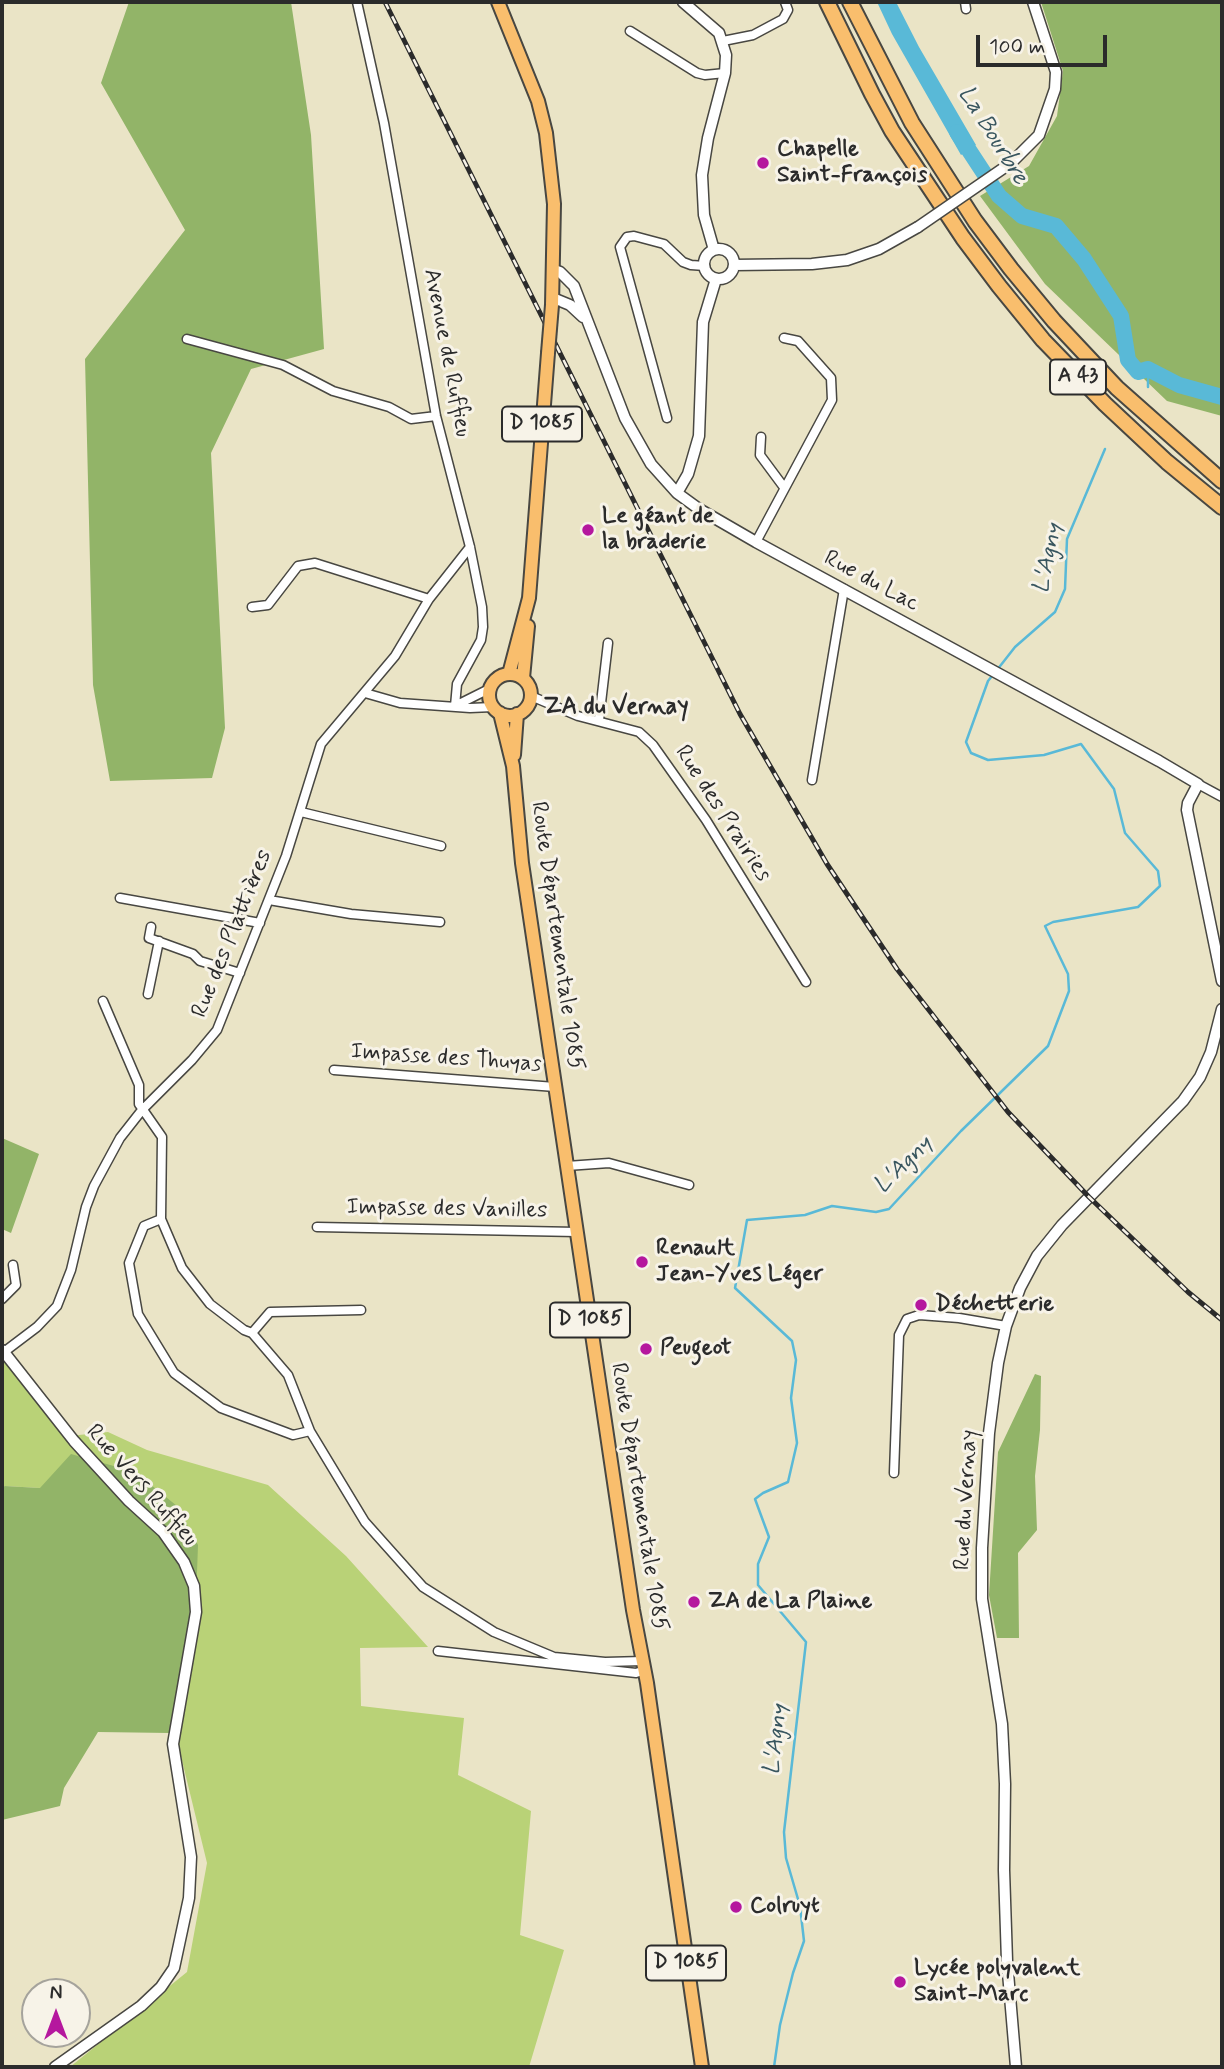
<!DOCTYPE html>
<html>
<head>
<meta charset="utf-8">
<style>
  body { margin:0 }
  #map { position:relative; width:1224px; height:2069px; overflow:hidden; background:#eae4c6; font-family:Mynerve,sans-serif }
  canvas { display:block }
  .frame { position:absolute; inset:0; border:4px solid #2b2b2b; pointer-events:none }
  .north { position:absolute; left:21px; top:1978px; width:70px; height:70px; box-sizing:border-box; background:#f7f3e8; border:2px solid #a5a39c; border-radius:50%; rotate:0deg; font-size:19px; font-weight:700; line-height:28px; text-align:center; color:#2b2b2b }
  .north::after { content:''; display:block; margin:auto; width:24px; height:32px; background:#b5179e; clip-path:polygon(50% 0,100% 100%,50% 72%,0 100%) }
  .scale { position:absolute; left:976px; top:35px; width:131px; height:32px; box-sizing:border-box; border:4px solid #2b2b2b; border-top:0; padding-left:9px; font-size:21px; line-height:24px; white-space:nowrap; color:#2b2b2b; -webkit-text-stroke:5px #f7f3e8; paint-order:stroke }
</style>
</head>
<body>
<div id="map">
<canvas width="1224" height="2069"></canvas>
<div class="frame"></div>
<div class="north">N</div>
<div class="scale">100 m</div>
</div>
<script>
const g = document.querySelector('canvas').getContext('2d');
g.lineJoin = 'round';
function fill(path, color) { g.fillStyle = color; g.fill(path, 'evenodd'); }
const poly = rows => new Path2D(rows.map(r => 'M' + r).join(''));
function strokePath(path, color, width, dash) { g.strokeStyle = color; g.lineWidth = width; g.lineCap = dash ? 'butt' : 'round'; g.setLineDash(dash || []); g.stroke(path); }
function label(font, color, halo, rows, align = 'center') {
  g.font = font + ' Mynerve,sans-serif'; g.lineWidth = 6; g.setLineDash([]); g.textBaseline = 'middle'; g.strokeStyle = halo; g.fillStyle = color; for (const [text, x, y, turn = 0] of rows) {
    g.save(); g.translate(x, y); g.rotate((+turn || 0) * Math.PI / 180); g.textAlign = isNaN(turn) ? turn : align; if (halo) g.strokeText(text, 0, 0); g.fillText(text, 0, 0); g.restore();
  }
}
const green = poly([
  [2,1347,69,1436,108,1432,147,1450,268,1485,346,1556,428,1647,360,1648,361,1706,464,1718,458,1775,531,1811,520,1935,564,1950,529,2067,70,2067,187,1972,207,1863,178,1744,185,1655,40,1488,5,1486,2,1487]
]);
const forest = poly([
  [129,2,291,2,311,135,324,349,251,369,211,453,225,728,212,778,110,781,93,685,85,359,185,230,101,83],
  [1041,2,1222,2,1222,416,1167,401,1045,284,980,196,1029,166,1057,116,1063,71],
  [2,1138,39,1154,11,1233,2,1229],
  [1035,1374,1041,1376,1040,1430,1035,1476,1037,1530,1018,1553,1019,1638,997,1638,989,1595,998,1452],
  [71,1454,135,1472,177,1506,198,1545,196,1600,170,1733,98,1732,64,1788,60,1806,2,1820,2,1487,5,1486,40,1488]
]);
const water = poly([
  [877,2,896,2,919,47,976,145,961,155,892,34]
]);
const stream = poly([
  [1148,369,1148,387],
  [997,670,1015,647,1055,612,1065,589,1067,539,1105,449],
  [774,2067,780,2025,793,1973,804,1941,800,1906,786,1858,784,1832,806,1642,758,1585,758,1564,769,1537,755,1499,763,1493,788,1482,797,1443,791,1398,796,1360,792,1341,735,1288,747,1220,805,1215,832,1206,876,1212,889,1209,961,1131,1048,1046,1069,991,1068,974,1045,926,1053,922,1138,907,1160,886,1158,871,1125,833,1114,789,1081,744,1044,755,988,760,971,753,966,742,988,681,992,676]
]);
const river = poly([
  [957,132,999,196,1022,216,1056,226,1084,259,1121,316,1128,360,1138,372,1148,369,1179,385,1222,397]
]);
const minor = poly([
  [357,2,384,123,436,416,470,547,482,607,483,627,481,640,457,684,455,706],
  [965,2,966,9],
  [630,31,697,73,705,75,725,73],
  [723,41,753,35,783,19,788,10,785,2],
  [187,339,283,365,333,391,389,407,411,419,436,416],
  [667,418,620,247,627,237,634,236,664,244,683,262,691,265,705,266],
  [761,437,760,455,783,486],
  [756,542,832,400,831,378,798,341,784,338],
  [252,607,268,605,298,566,315,563,429,599],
  [365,693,400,703,470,708,493,707],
  [531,696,578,716,639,732,653,745,706,820,806,982],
  [457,705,489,689],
  [599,720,608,643],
  [812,780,844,589],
  [1198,784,1222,797],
  [301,812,441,846],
  [120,898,260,923],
  [269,900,351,914,440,922],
  [151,927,149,938,193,954,200,961,240,973],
  [148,994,159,941],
  [103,1001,139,1085,139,1104,162,1137,161,1219,182,1268,210,1304,244,1330,252,1333,288,1375,310,1431,365,1522,423,1587,494,1632,554,1657,605,1662,643,1661],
  [334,1070,555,1087],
  [567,1166,609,1163,689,1185],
  [161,1219,144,1226,129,1263,138,1314,174,1373,221,1408,293,1435,310,1431],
  [317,1227,577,1232],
  [2,1299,16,1285,13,1265],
  [252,1333,270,1312,361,1310],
  [2,1349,4,1352,37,1327,57,1306,71,1270,86,1207,94,1186,120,1138,142,1110,192,1060,217,1030,286,856,321,744,395,656,429,599,470,547],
  [894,1473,899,1335,907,1319,919,1315,959,1318,1006,1326],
  [438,1651,636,1673,645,1670]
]);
const tertiary = poly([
  [683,2,719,33,726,55,725,73,708,138,702,175,704,215,714,250],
  [1011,163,1039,135,1055,89,1056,72,1033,2],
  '704 264a15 15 0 1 1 30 0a15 15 0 1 1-30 0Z',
  [734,265,812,264,847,260,879,249,918,227],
  [554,270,560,272,574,286,625,418,651,464,677,493,699,509,756,542,1159,761,1198,784,1188,803,1187,810,1222,981],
  [553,298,570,305,583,317],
  [677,493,688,474,699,436,703,322,716,279],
  [4,1352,74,1441,129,1501,163,1532,184,1562,194,1586,196,1612,173,1744,191,1857,189,1898,174,1968,161,1987,141,2006,55,2067],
  [1016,2067,1007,1961,1004,1870,1005,1784,1002,1724,982,1599,982,1548,989,1433,998,1363,1006,1326,1020,1288,1037,1256,1062,1225,1183,1101,1200,1077,1211,1052,1222,1009]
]);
const primary = poly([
  [498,2,538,101,546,133,554,204,552,305],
  [509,674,529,598,548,353],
  '489 695a21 21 0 1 1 42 0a21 21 0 1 1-42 0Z',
  [523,678,528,626],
  [500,713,513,766,522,863,633,1610,647,1683,702,2067],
  [514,755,517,714]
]);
const motorway = poly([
  [827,2,872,94,892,131,963,238,999,286,1043,340,1105,404,1167,462,1222,507],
  [850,2,912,123,975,221,1011,269,1054,321,1117,388,1222,481]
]);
const rail = poly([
  [385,2,740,714,827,864,897,969,1008,1112,1089,1197,1188,1292,1222,1320]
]);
const tertiaryBridge = poly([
  [918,227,1011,163]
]);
const primaryBridge = poly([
  [548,353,552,305]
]);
const markers = [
  [763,163,7,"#b5179e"],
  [588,530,7,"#b5179e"],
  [642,1262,7,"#b5179e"],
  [921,1305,7,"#b5179e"],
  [646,1349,7,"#b5179e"],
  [694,1602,7,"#b5179e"],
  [736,1907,7,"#b5179e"],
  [900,1982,7,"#b5179e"]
];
const shields = [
  [1078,377,56],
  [542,424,80],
  [590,1320,80],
  [686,1963,80]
];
const shieldNames = [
  ["A 43",1078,377],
  ["D 1085",542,424],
  ["D 1085",590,1320],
  ["D 1085",686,1963]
];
const poiNames = [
  ["Chapelle",777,150],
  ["Saint-François",777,176],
  ["Le géant de",602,517],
  ["la braderie",602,543],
  ["Renault",656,1249],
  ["Jean-Yves Léger",656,1275],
  ["Déchetterie",935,1305],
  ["Peugeot",660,1349],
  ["ZA de La Plaine",708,1602],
  ["Colruyt",750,1907],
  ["Lycée polyvalent",914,1969],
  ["Saint-Marc",914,1995]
];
const streetNames = [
  ["Avenue de Ruffieu",446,353,79],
  ["Rue du Lac",871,582,28],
  ["Rue des Prairies",722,814,57],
  ["Rue des Plattières",233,934,-68],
  ["Route Départementale 1085",556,936,82],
  ["Impasse des Thuyas",446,1059,4],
  ["Impasse des Vanilles",447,1210,1],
  ["Rue Vers Ruffieu",141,1486,48],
  ["Route Départementale 1085",638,1497,81],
  ["Rue du Vernay",967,1500,-87]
];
const waterNames = [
  ["La Bourbre",992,136,58],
  ["L'Agny",1049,559,-78],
  ["L'Agny",904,1166,-44],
  ["L'Agny",777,1740,-83]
];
const neighbourhoodNames = [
  ["ZA du Vernay",616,708]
];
fill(green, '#b9d277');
fill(forest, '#92b468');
fill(water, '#59b9d7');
strokePath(stream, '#59b9d7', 2.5);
strokePath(river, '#59b9d7', 16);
strokePath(minor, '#484742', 11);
strokePath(tertiary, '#484742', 13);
strokePath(primary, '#484742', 16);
strokePath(motorway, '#484742', 18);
strokePath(minor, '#fff', 8);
strokePath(tertiary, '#fff', 10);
strokePath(primary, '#f9be6d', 12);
strokePath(motorway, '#f9be6d', 14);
strokePath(rail, '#2b2b2b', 5);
strokePath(rail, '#f7f3e8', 2.5, [8]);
strokePath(tertiaryBridge, '#484742', 13, []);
strokePath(primaryBridge, '#484742', 16, []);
strokePath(tertiaryBridge, '#fff', 10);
strokePath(primaryBridge, '#f9be6d', 12);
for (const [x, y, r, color] of markers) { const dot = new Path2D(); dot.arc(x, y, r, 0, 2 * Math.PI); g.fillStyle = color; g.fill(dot); strokePath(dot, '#f7f3e8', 2.5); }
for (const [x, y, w] of shields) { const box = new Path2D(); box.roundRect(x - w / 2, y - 17.5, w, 35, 5); g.fillStyle = '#f7f3e8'; g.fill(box); strokePath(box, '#2b2b2b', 2); }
label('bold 21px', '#2b2b2b', null, shieldNames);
label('bold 23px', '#2b2b2b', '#f7f3e8', poiNames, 'left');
label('23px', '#2b2b2b', '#f7f3e8', streetNames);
label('italic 24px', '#39565f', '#f7f3e8', waterNames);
label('bold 24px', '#2b2b2b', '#f7f3e8', neighbourhoodNames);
</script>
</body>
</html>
